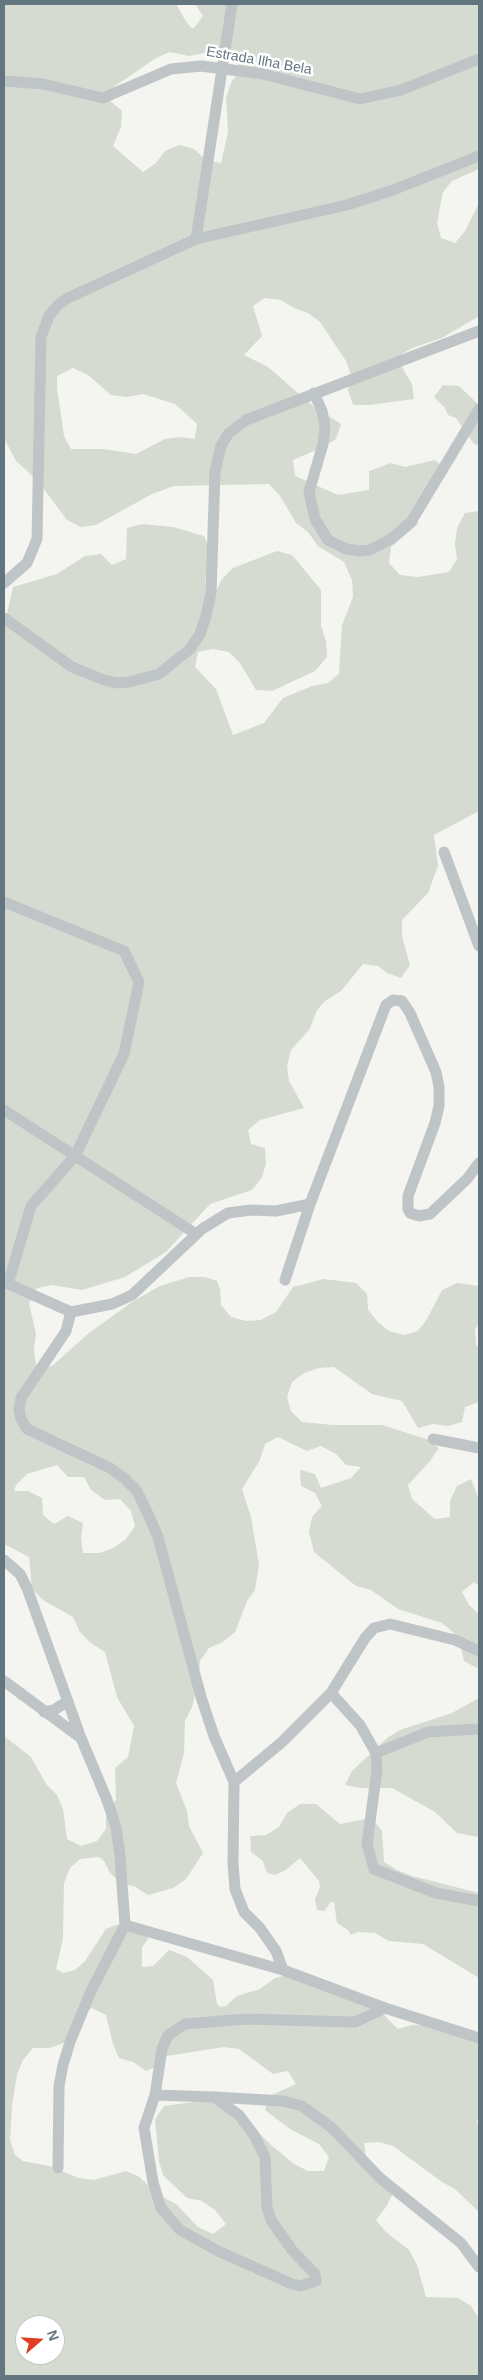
<!DOCTYPE html>
<html>
<head>
<meta charset="utf-8">
<style>
  body { margin:0 }
  #map { position:relative; width:483px; height:2380px; overflow:hidden; background:#f4f4f0; font-family:Arial,sans-serif }
  canvas { display:block }
  .frame { position:absolute; inset:0; border:5px solid #637680; pointer-events:none }
  .north { position:absolute; left:15px; top:2315px; width:50px; height:50px; box-sizing:border-box; background:#fff; border:1px solid #c1c8cc; border-radius:50%; rotate:71deg; font-size:14px; font-weight:700; line-height:20px; text-align:center; color:#637680 }
  .north::after { content:''; display:block; margin:auto; width:18px; height:22px; background:#e03f23; clip-path:polygon(50% 0,100% 100%,50% 72%,0 100%) }
</style>
</head>
<body>
<div id="map">
<canvas width="483" height="2380"></canvas>
<div class="frame"></div>
<div class="north">N</div>
</div>
<script>
const g = document.querySelector('canvas').getContext('2d');
g.lineJoin = 'round';
function fill(path, color) { g.fillStyle = color; g.fill(path, 'evenodd'); }
const poly = rows => new Path2D(rows.map(r => 'M' + r).join(''));
function strokePath(path, color, width, dash) { g.strokeStyle = color; g.lineWidth = width; g.lineCap = dash ? 'butt' : 'round'; g.setLineDash(dash || []); g.stroke(path); }
function label(font, color, halo, rows, align = 'center') {
  g.font = font + ' Arial,sans-serif'; g.lineWidth = 5; g.setLineDash([]); g.textBaseline = 'middle'; g.strokeStyle = halo; g.fillStyle = color; for (const [text, x, y, turn = 0] of rows) {
    g.save(); g.translate(x, y); g.rotate((+turn || 0) * Math.PI / 180); g.textAlign = isNaN(turn) ? turn : align; if (halo) g.strokeText(text, 0, 0); g.fillText(text, 0, 0); g.restore();
  }
}
const green = poly([
  [4,4,176,4,184,18,191,28,194,28,203,16,195,4,479,4,479,169,452,181,443,192,437,223,441,238,455,243,465,231,479,203,479,316,442,338,412,348,399,356,404,371,412,384,414,399,369,405,353,405,348,390,351,375,346,361,320,322,308,313,294,308,281,300,265,298,253,306,262,336,244,355,268,367,314,407,341,424,336,439,323,447,293,460,295,476,338,495,369,490,369,471,391,463,405,467,435,460,447,470,422,509,417,525,391,547,389,563,400,575,418,577,449,572,457,559,455,544,457,528,465,513,479,511,479,811,434,835,438,866,428,893,402,920,402,936,410,965,401,978,387,973,378,966,363,964,341,991,325,1001,317,1010,309,1030,291,1050,287,1066,289,1081,304,1108,260,1120,248,1130,251,1144,265,1148,266,1164,261,1179,252,1190,210,1204,166,1252,125,1277,82,1290,52,1285,37,1288,29,1303,36,1334,34,1350,36,1365,52,1366,89,1333,132,1302,160,1286,189,1277,205,1277,217,1281,220,1289,221,1305,231,1317,246,1321,261,1320,276,1312,293,1287,324,1279,356,1283,367,1294,368,1310,378,1322,389,1331,404,1335,418,1331,427,1319,442,1290,457,1283,479,1286,479,1325,475,1329,476,1345,479,1348,479,1402,465,1407,462,1422,448,1426,433,1424,418,1428,402,1401,372,1394,334,1367,319,1368,304,1373,292,1382,287,1397,291,1411,302,1422,333,1425,382,1425,426,1439,439,1448,430,1461,408,1485,412,1499,435,1519,450,1517,450,1501,457,1486,471,1479,479,1500,479,1586,474,1582,462,1592,469,1605,479,1614,479,1669,464,1661,461,1647,453,1632,442,1623,398,1609,371,1590,356,1586,314,1552,309,1532,312,1517,322,1506,315,1493,301,1486,300,1470,315,1474,321,1488,351,1478,361,1467,346,1465,336,1454,321,1446,307,1451,278,1437,265,1444,260,1460,242,1489,251,1517,259,1565,255,1590,247,1601,235,1632,223,1642,209,1648,200,1661,199,1677,192,1707,185,1721,184,1753,176,1783,187,1811,189,1826,203,1853,186,1879,173,1888,148,1895,134,1886,122,1884,110,1873,104,1861,99,1857,80,1859,70,1868,64,1883,63,1938,56,1969,63,1973,75,1970,85,1961,106,1929,116,1925,133,1924,148,1933,148,1939,142,1947,142,1967,153,1966,169,1950,187,1957,213,1980,217,2004,220,2007,226,2006,237,1996,260,1989,275,1978,287,1975,350,1997,384,2015,398,2029,412,2025,439,2026,479,2037,479,2116,477,2121,479,2128,479,2212,455,2189,442,2182,393,2146,379,2142,364,2143,366,2158,393,2193,386,2207,376,2220,386,2232,409,2250,417,2265,426,2297,458,2298,471,2306,479,2319,479,2376,4,2376,4,1736,31,1757,46,1784,57,1795,63,1809,67,1839,81,1846,97,1841,106,1829,106,1813,116,1800,115,1768,128,1757,134,1726,117,1697,105,1652,91,1643,80,1632,73,1617,43,1600,32,1589,29,1557,4,1544,4,618,6,618,13,587,57,574,85,556,101,554,112,565,126,559,127,528,142,524,173,527,204,536,211,551,205,582,215,593,222,579,233,568,277,551,292,555,321,590,321,626,326,641,327,657,315,671,272,691,256,690,240,663,229,652,213,649,198,652,195,667,216,689,233,735,264,723,283,698,312,686,328,683,339,674,342,625,353,597,352,580,344,562,318,546,308,532,296,523,280,496,269,484,174,486,152,494,96,525,81,527,67,520,38,481,16,461,4,438],
  [219,50,233,54,241,69,231,83,226,98,228,132,221,163,206,160,194,149,179,145,165,151,156,163,143,172,113,146,121,127,122,111,108,99,115,86,156,58,170,52,189,56],
  [73,368,88,375,111,395,126,397,143,394,175,404,197,424,195,439,180,437,165,439,136,454,103,449,71,449,64,436,57,388,57,376],
  [57,1465,68,1477,84,1477,91,1490,105,1500,120,1499,131,1511,135,1526,126,1539,113,1548,99,1553,83,1553,81,1538,83,1523,68,1516,54,1524,43,1515,42,1498,28,1491,14,1491,16,1485,27,1474],
  [92,2008,106,2015,113,2044,119,2058,133,2062,146,2071,160,2065,167,2056,224,2047,239,2049,273,2074,288,2071,296,2084,269,2096,265,2110,290,2129,319,2144,329,2157,324,2171,308,2171,294,2164,270,2144,224,2098,164,2106,155,2119,159,2161,163,2175,187,2198,202,2201,215,2210,226,2224,213,2234,198,2227,176,2204,160,2196,138,2176,126,2171,94,2180,79,2178,49,2166,23,2161,15,2155,10,2140,12,2106,17,2074,23,2060,33,2048,49,2048,64,2043,79,2015],
  [25,2325,55,2325,55,2355,25,2355],
  [443,385,459,386,479,405,479,446,474,444,456,418,448,415,445,408,434,397],
  [479,1698,479,1837,457,1833,435,1812,392,1788,360,1788,345,1785,352,1771,387,1738,400,1730,452,1713],
  [300,1804,316,1804,340,1824,371,1818,382,1831,384,1862,397,1870,412,1876,479,1893,479,1978,423,1944,389,1941,375,1933,358,1932,351,1935,348,1930,337,1923,334,1902,331,1902,324,1911,317,1910,315,1899,320,1887,319,1881,300,1858,286,1870,275,1875,267,1873,263,1861,251,1852,250,1836,266,1835,279,1827,287,1813]
]);
const minor = poly([
  [4,81,43,84,103,98,171,69,201,66,263,74,360,99,401,90,479,59],
  [196,239,347,205,393,190,479,156],
  [314,393,322,411,325,426,323,444,309,492,315,519,328,540,346,549,361,551,370,550,391,539,411,522,479,409],
  [4,583,27,563,37,539,41,337,49,316,58,305,68,298,196,239,232,4],
  [4,618,72,667,104,680,117,683,129,682,159,674,190,649,200,634,206,616,211,593,215,472,221,446,228,434,246,420,479,331],
  [444,852,479,946],
  [4,902,124,951,139,982,124,1054,75,1156,31,1206,8,1284],
  [4,1110,196,1234],
  [285,1280,310,1204,386,1005,393,1000,402,1001,410,1013,436,1072,439,1087,439,1106,435,1123,408,1196,408,1209,410,1213,419,1216,430,1214,467,1179,479,1163],
  [4,1282,71,1312],
  [433,1439,479,1448],
  [4,1560,20,1574,27,1588,81,1738,107,1800,116,1827,120,1856,125,1925,91,1991,70,2042,63,2065,59,2086,58,2168],
  [4,1681,81,1738],
  [331,1693,360,1725,376,1753,377,1770,367,1844,374,1869,436,1893,479,1901],
  [44,1712,54,1710,68,1701],
  [376,1753,428,1732,479,1729],
  [234,1782,282,1742,331,1693,365,1638,374,1628,390,1624,455,1640,479,1651],
  [125,1925,283,1970,385,2008,479,2038],
  [283,1970,276,1951,260,1928,244,1912,235,1889,233,1863,234,1782,214,1736,201,1697,158,1537,148,1514,137,1491,124,1478,110,1468,27,1429,21,1419,19,1410,21,1398,66,1331,71,1312,112,1304,132,1295,202,1229,228,1213,251,1210,276,1211,310,1204],
  [155,2095,214,2097,239,2115,254,2135,265,2157,267,2207,271,2220,292,2250,315,2274,316,2281,300,2286,292,2284,218,2251,180,2230,161,2208,153,2182,144,2128,155,2095,162,2049,168,2035,185,2024,246,2019,355,2022,385,2008],
  [214,2097,283,2101,302,2106,332,2128,380,2178,461,2243,479,2267]
]);
const streetNames = [
  ["Estrada Ilha Bela",259,61,10]
];
fill(green, '#d5dbd1');
strokePath(minor, '#bfc4c6', 11);
label('14px', '#637680', '#fff', streetNames);
</script>
</body>
</html>
